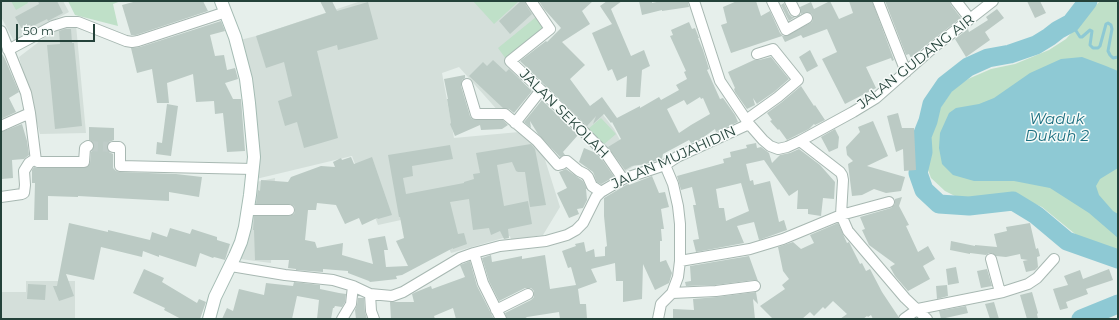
<!DOCTYPE html>
<html>
<head>
<meta charset="utf-8">
<style>
  body { margin:0 }
  #map { position:relative; width:1119px; height:320px; overflow:hidden; background:#e6efeb; font-family:Montserrat,sans-serif }
  canvas { display:block }
  .frame { position:absolute; inset:0; border:2px solid #24423a; pointer-events:none }
  .scale { position:absolute; left:16px; top:24px; width:79px; height:18px; box-sizing:border-box; border:2px solid #24423a; border-top:0; padding-left:5px; font-size:12px; line-height:14px; white-space:nowrap; color:#24423a; -webkit-text-stroke:3px #f7fbf9; paint-order:stroke }
</style>
</head>
<body>
<div id="map">
<canvas width="1119" height="320"></canvas>
<div class="frame"></div>
<div class="scale">50 m</div>
</div>
<script>
const g = document.querySelector('canvas').getContext('2d');
g.lineJoin = 'round';
function fill(path, color) { g.fillStyle = color; g.fill(path, 'evenodd'); }
const poly = rows => new Path2D(rows.map(r => 'M' + r).join(''));
function strokePath(path, color, width, dash) { g.strokeStyle = color; g.lineWidth = width; g.lineCap = dash ? 'butt' : 'round'; g.setLineDash(dash || []); g.stroke(path); }
function label(font, color, halo, rows, align = 'center') {
  g.font = font + ' Montserrat,sans-serif'; g.lineWidth = 3; g.setLineDash([]); g.textBaseline = 'middle'; g.strokeStyle = halo; g.fillStyle = color; for (const [text, x, y, turn = 0] of rows) {
    g.save(); g.translate(x, y); g.rotate((+turn || 0) * Math.PI / 180); g.textAlign = isNaN(turn) ? turn : align; if (halo) g.strokeText(text, 0, 0); g.fillText(text, 0, 0); g.restore();
  }
}
const built = poly([
  [1,1,63,1,69,12,14,41,1,17],
  [361,1,529,1,547,28,507,60,524,77,500,113,459,67,442,73,454,138,519,132,541,147,560,207,543,235,511,240,510,236,451,253,426,193,433,213,378,225,352,156,256,179,240,40,256,36],
  [76,25,86,133,40,134,19,57,57,28],
  [594,103,614,129,634,166,621,174,619,172,600,186,592,183,603,149,575,120],
  [275,178,271,263,240,259,256,182],
  [26,281,75,281,75,319,1,319,1,292,26,292]
]);
const green = poly([
  [11,1,27,1,28,3,16,10],
  [68,1,121,1,113,4,118,26,75,15],
  [473,1,519,1,494,24],
  [1100,1,1118,1,1118,253,1102,247,1080,238,1042,207,1021,198,1005,195,975,198,959,198,945,191,931,178,926,164,926,144,937,113,953,89,968,79,991,69,1015,64,1049,50,1066,39],
  [536,17,545,28,506,59,498,48],
  [601,118,616,134,602,146,587,130]
]);
const water = poly([
  [1082,57,1106,66,1118,71,1118,168,1100,179,1096,186,1099,195,1113,211,1118,214,1118,238,1089,213,1050,188,1014,181,974,181,953,175,942,164,939,148,940,133,949,113,956,108,979,104,994,98,1030,73,1061,59]
]);
const stream = poly([
  [1071,23,1080,37,1082,37,1090,30,1092,31,1090,45,1093,48,1098,48,1100,46,1106,24,1108,23,1111,25,1112,29,1108,51,1110,55,1113,58,1118,57]
]);
const river = poly([
  [1088,1,1071,23,1058,30,1049,37,1036,45,1010,54,988,58,968,67,945,85,932,104,928,121,922,136,923,152,918,173,924,190,939,204,969,206,1013,201,1036,215,1067,241,1118,259],
  [1081,319,1118,304]
]);
const building = poly([
  [38,1,57,1,63,13,48,21,47,19,23,31,15,17,39,4],
  [137,1,203,1,208,11,136,35,131,35,122,5],
  [320,1,332,1,337,11,368,2,378,39,338,50,337,45,317,51,338,138,304,148,297,122,285,126,278,101,292,96,284,62,266,68,256,36,326,13],
  [521,1,525,1,526,5,532,14,510,34,499,21],
  [539,1,593,1,582,11,590,24,562,42,585,65,570,79,590,106,602,97,617,118,640,106,640,108,659,97,661,100,679,90,676,85,687,79,684,72,686,71,670,36,673,35,671,30,689,22,692,29,695,28,699,38,698,38,703,50,709,69,707,70,720,99,723,98,735,115,738,122,716,132,715,129,701,139,691,143,689,140,663,154,662,159,646,164,632,166,625,170,608,147,621,139,612,122,611,123,604,114,593,124,596,116,587,126,520,61,546,41,547,42,561,28,544,9],
  [700,97,701,99,703,98,710,114,691,125,679,133,667,109,684,100,687,105],
  [607,1,622,1,611,9,631,56,644,50,650,66,642,70,640,97,626,97,627,76,617,81,612,69,608,71,592,33,612,24,600,6],
  [639,1,652,1,652,3,661,1,688,1,689,7,662,11,662,10,642,15],
  [737,1,756,1,761,16,770,11,780,33,783,36,786,36,812,22,813,18,812,14,807,12,801,14,801,11,800,7,811,2,814,9,830,1,839,19,853,13,849,1,872,1,894,60,892,61,891,58,866,67,876,88,845,104,822,59,837,52,827,29,803,38,801,35,785,42,782,36,731,53,721,25,727,23,723,7],
  [885,1,950,1,951,5,961,18,930,42,911,58,909,54,906,55],
  [1027,1,1040,1,1046,13,1035,18],
  [784,3,789,14,792,17,795,17,789,21,781,5],
  [997,9,1004,18,985,32,990,40,966,57,955,39,968,29,969,32,988,20,986,17],
  [221,21,225,31,210,35,215,56,224,55,227,70,235,68,238,79,225,83,233,99,241,99,245,151,227,152,223,113,215,114,214,101,196,102,193,74,167,83,169,103,157,103,152,69,137,73,131,48,140,47],
  [65,29,71,29,72,43,74,43,82,126,55,129,47,45,60,44,59,31],
  [810,50,818,66,807,72,799,57],
  [1,52,5,59,19,92,9,98,16,112,1,119],
  [771,57,789,79,774,92,758,103,757,104,753,98,755,105,747,109,735,92,734,89,735,88,728,72,754,60,759,60],
  [493,60,506,72,509,69,532,91,514,113,509,109,503,108,469,76,483,62,487,66],
  [465,75,465,78,462,80,461,86,470,116,472,119,476,120,503,120,508,125,502,129,481,130,480,125,455,136,450,124,451,123,447,99,448,99,444,79],
  [801,86,814,106,815,105,825,120,815,125,814,124,809,129,787,140,779,129,778,130,770,121,772,120,767,113,782,102],
  [542,100,578,135,563,152,565,155,560,157,538,134,530,121,531,128,524,122],
  [167,104,178,106,171,156,156,154,157,142,162,143],
  [898,113,902,128,914,128,916,170,904,171,903,149,896,152,887,116],
  [873,121,888,156,867,166,905,177,901,191,886,193,874,189,862,195,852,196,848,164,853,161,847,155,846,147,860,132,858,127],
  [22,124,27,141,29,155,24,159,12,160,13,178,2,179,1,132],
  [89,127,114,128,114,140,109,142,107,144,107,147,109,152,113,154,113,168,116,171,120,172,176,174,202,177,199,197,169,192,169,201,78,196,78,197,48,196,48,220,34,220,35,183,32,183,32,170,34,167,38,168,84,168,87,167,90,163,91,152,94,149,94,146,93,142,89,140],
  [835,129,839,137,838,148,829,152,821,137],
  [756,143,757,148,761,147,769,153,772,163,780,155,790,153,799,149,820,165,835,182,834,199,823,198,821,216,808,214,808,209,797,209,798,190,789,196,764,160,746,164,750,181,753,180,754,185,770,181,779,222,784,220,787,230,759,240,754,222,737,226,744,243,696,252,693,240,699,239,693,205,696,205,692,187,681,190,677,176,724,163,723,159,731,157,730,152,747,148,746,145],
  [741,183,749,211,726,221,724,208,719,208,716,189],
  [531,144,535,149,546,205,530,207,525,172,518,172,516,171,512,162,497,165,504,206,528,201,532,224,508,229,509,238,504,239,500,231,491,235,489,228,473,230,469,199,450,202,458,234,464,233,467,244,453,249,453,248,402,275,396,276,397,279,370,282,369,281,348,273,348,271,323,269,323,272,296,270,296,269,288,268,289,260,255,260,254,230,253,230,254,216,289,216,294,214,295,210,294,206,289,204,256,204,258,190,260,191,261,180,288,182,291,177,321,166,335,167,333,162,341,158,342,160,351,157,354,164,372,157,392,215,378,219,377,218,362,225,359,218,345,224,336,205,317,203,316,210,308,210,305,240,315,242,317,248,343,243,342,255,373,264,368,239,385,236,388,250,384,250,386,267,408,266,396,241,404,238,400,217,399,217,388,155,450,145,453,159,412,166,413,176,403,178,406,194,464,183,464,182,474,179,473,174,480,173,476,153],
  [584,148,596,153,601,158,614,177,601,184,597,182,593,172,579,162],
  [566,169,583,181,587,189,586,189,587,200,583,208,577,209,579,214,569,218,557,193,567,188,559,172],
  [652,176,659,193,665,192,669,207,661,209,664,229,661,229,662,241,660,241,660,262,666,260,672,273,669,283,655,290,643,264,642,299,623,302,623,281,616,281,615,263,591,269,597,282,578,289,580,304,586,304,587,319,560,319,559,312,527,317,524,319,507,319,505,313,531,300,534,297,534,291,531,288,525,288,499,301,489,281,482,258,491,255,492,262,522,256,522,259,545,255,550,289,576,285,571,267,568,268,562,251,576,246,575,244,584,242,586,252,594,249,595,257,605,256,605,247,607,246,604,216,604,198,626,185,629,184,629,185],
  [902,197,899,206,909,225,906,226,918,252,928,246,935,259,923,266,930,279,908,291,895,276,890,267,895,264,869,245,862,230,865,229,860,217,891,208,895,204,895,199],
  [69,223,108,232,108,230,150,240,152,232,167,237,170,228,190,234,192,229,217,237,217,240,230,244,225,260,214,257,213,258,200,253,196,267,159,255,159,257,143,251,142,257,101,247,94,280,66,274,74,296,59,301,53,286,57,286],
  [838,223,847,243,849,242,860,264,862,263,866,271,870,269,882,292,898,316,898,319,873,319,871,315,868,317,867,316,863,319,840,319,847,314,833,301,825,309,823,307,814,316,810,312,802,319,773,319,760,306,785,289,782,285,789,279,783,271,778,247,793,242,801,249,814,243,810,235],
  [1030,223,1036,249,1038,248,1040,256,1037,257,1038,267,1035,270,1026,272,1023,261,1028,260,1021,259,1020,254,1006,257,996,256,992,253,989,253,986,255,970,253,970,254,950,250,951,241,975,246,975,245,997,247,994,234,1007,231,1006,227],
  [749,256,758,281,754,280,715,285,686,286,685,282,691,281,690,266],
  [470,261,477,286,494,319,456,319,453,308,434,316,435,319,391,319,390,302,414,302,412,294,416,292,431,286,432,289,465,277,460,265],
  [956,267,959,283,948,285,946,269],
  [144,269,164,278,162,282,197,303,199,299,206,302,200,319,181,319,164,310,165,308,133,293],
  [987,269,992,286,981,288,977,271],
  [1109,269,1113,280,1086,289,1088,294,1066,302,1068,308,1060,310,1053,289,1068,285,1064,276,1080,270,1083,279],
  [294,282,320,285,320,289,339,293,346,294,345,302,342,307,335,306,334,308,333,308,331,319,317,319,319,300,297,296,292,319,222,319,227,308,233,311,239,289,264,295,266,283,293,286],
  [28,284,46,285,45,300,27,299],
  [947,285,948,296,937,299,936,286],
  [756,292,758,304,753,299,755,319,697,319,673,318,673,309,694,310,693,299,717,297],
  [1032,292,1038,313,1037,314,1038,319,1027,319,1020,295],
  [358,298,364,298,365,312,367,319,356,319,355,310,357,305],
  [994,302,999,319,990,319,985,304],
  [966,306,968,313,941,319,939,311]
]);
const streetTunnel = poly([
  [88,146,113,147]
]);
const street = poly([
  [531,1,550,29,510,61,562,110,606,154,623,179],
  [694,1,720,81,749,124,763,140,770,146,778,149,787,147,800,141,853,112,876,98,934,47,993,1],
  [772,1,786,30,807,18],
  [790,1,795,11],
  [878,1,906,72],
  [956,1,970,19],
  [1,31,26,93,30,113,36,161,38,162,84,162,85,148,88,146],
  [8,50,53,26,66,22,78,22,126,41,132,42,138,41,226,12],
  [467,84,476,114,505,114,537,141,558,165,562,164,565,161,567,161,579,171,585,174,588,177,592,186,601,192],
  [746,120,778,97,798,80,773,49,757,54],
  [515,123,541,90],
  [1,126,30,113],
  [800,141,840,172,842,175,843,180,841,215,848,231,905,298,927,319],
  [113,147,119,147,120,148,120,166,253,169],
  [1,197,22,194,24,193,25,185,24,171,29,163,35,159],
  [248,210,289,210],
  [474,253,483,283,501,319],
  [991,259,1000,292],
  [680,261,750,249,783,239,841,215,889,202],
  [231,266,285,275,333,280,353,286,370,294,392,296,403,292,460,258,474,253,500,246,546,241,567,235,576,230,583,223,596,197,601,192,623,179,665,165,677,157,749,124],
  [672,293,716,291,755,286],
  [370,294,371,311,374,319],
  [496,310,528,294],
  [342,319,351,304,353,286],
  [658,319,661,304,672,293,678,277,680,261,680,224,678,206,673,184,665,165],
  [904,319,918,309,1003,292,1028,284,1037,278,1054,259]
]);
const secondary = poly([
  [209,319,215,297,235,256,241,242,245,227,250,195,254,157,249,103,246,79,235,37,221,1]
]);
const streetNames = [
  ["JALAN GUDANG AIR",916,62,-38],
  ["JALAN SEKOLAH",564,114,45],
  ["JALAN MUJAHIDIN",674,158,-24]
];
const waterNames = [
  ["Waduk",1057,120],
  ["Dukuh 2",1057,137]
];
fill(built, '#d4dfda');
fill(green, '#bfe0c8');
fill(water, '#8ec9d4');
strokePath(stream, '#8ec9d4', 3);
strokePath(river, '#8ec9d4', 19);
fill(building, '#bbcac4');
strokePath(streetTunnel, '#bfccc8', 10, [10, 5]);
strokePath(street, '#a8b8b2', 12);
strokePath(secondary, '#a4bbb3', 14);
strokePath(street, '#fff', 10);
strokePath(secondary, '#fff', 12);
label('14px', '#24423a', '#f7fbf9', streetNames);
label('italic 15px', '#1c6f80', '#f7fbf9', waterNames);
</script>
</body>
</html>
